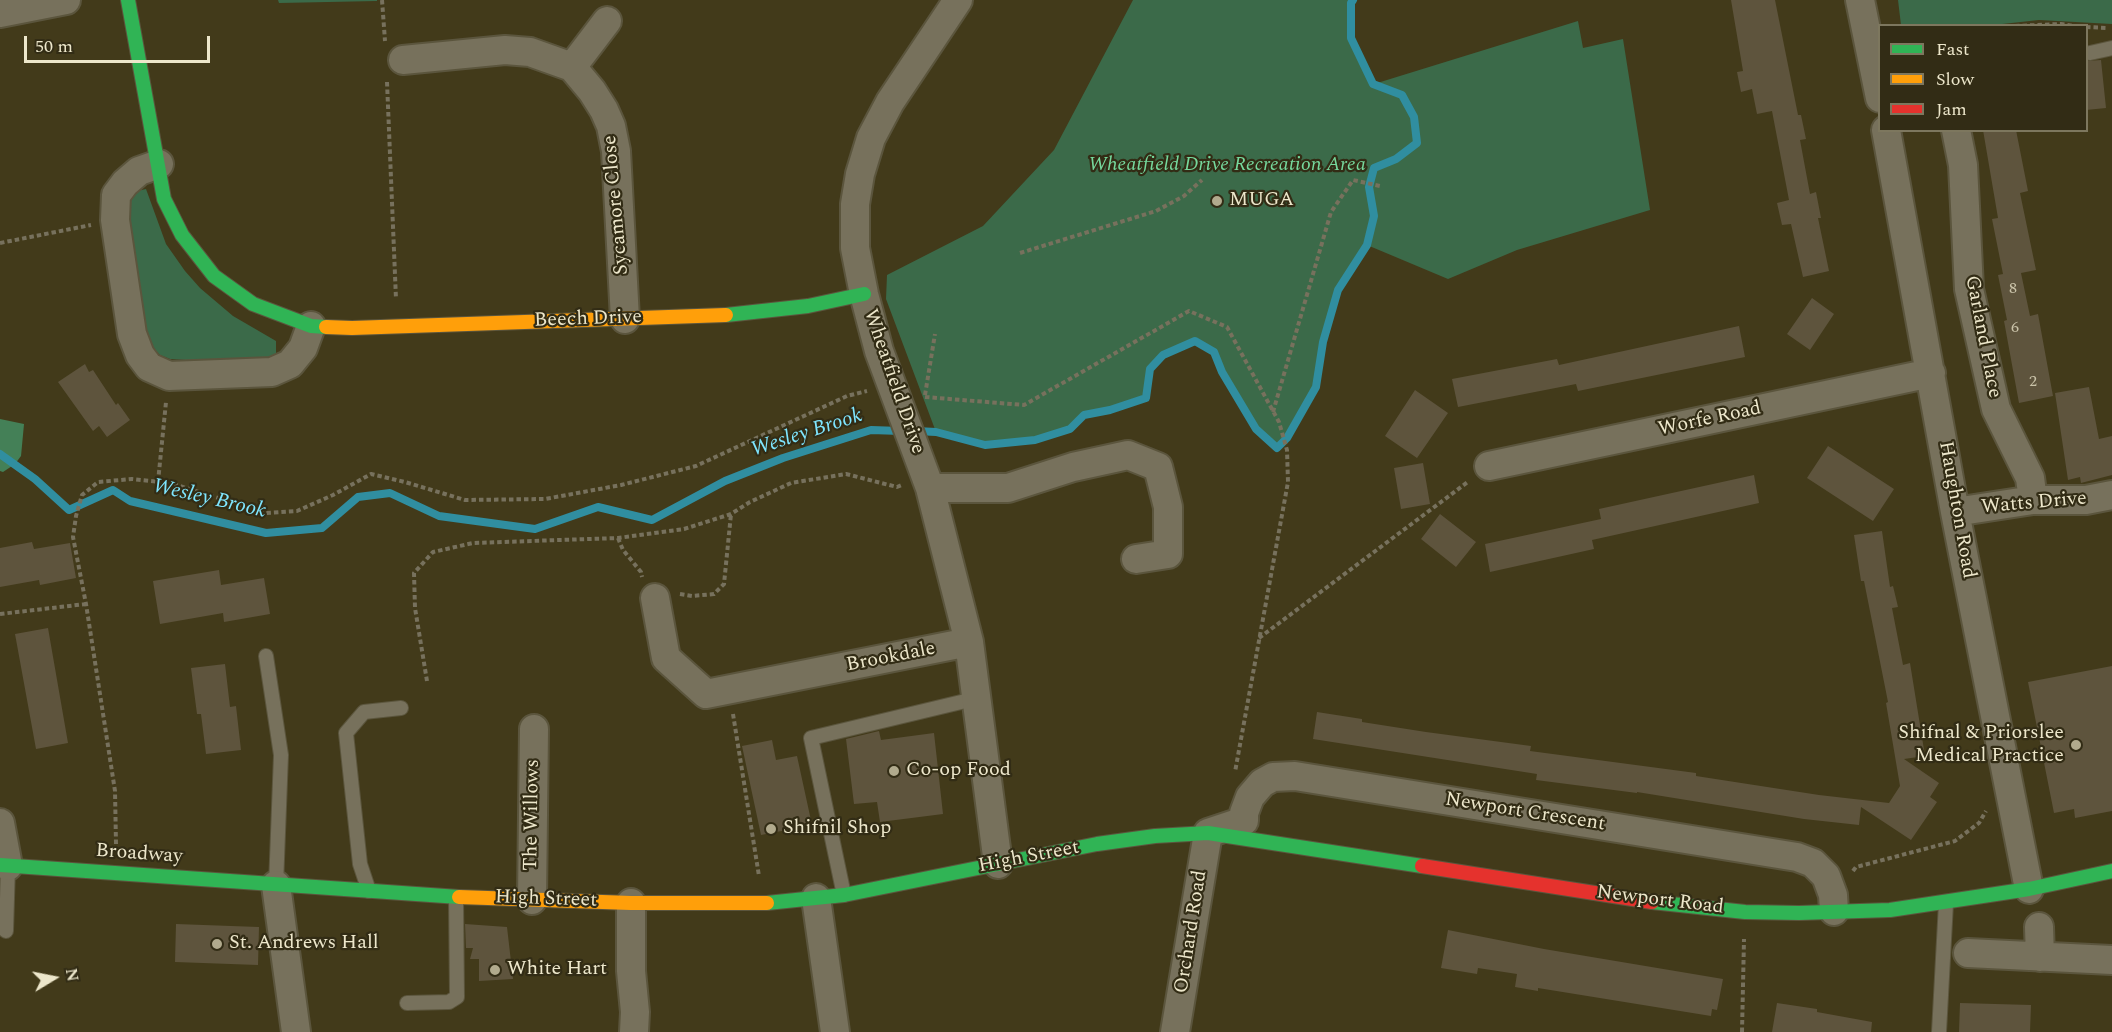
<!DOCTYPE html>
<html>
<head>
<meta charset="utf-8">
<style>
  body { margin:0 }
  #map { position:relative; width:2112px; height:1032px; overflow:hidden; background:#423a1a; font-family:Spectral,serif }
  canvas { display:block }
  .legend { position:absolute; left:1878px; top:24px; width:210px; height:108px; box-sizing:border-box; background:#322c15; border:2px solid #7d775e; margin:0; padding:8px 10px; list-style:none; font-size:18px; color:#ede7cb }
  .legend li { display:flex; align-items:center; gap:12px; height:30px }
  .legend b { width:30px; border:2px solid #7d775e }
  .north { position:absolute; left:24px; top:948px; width:60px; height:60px; -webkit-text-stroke:4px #322c15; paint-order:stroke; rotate:80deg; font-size:16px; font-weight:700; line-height:24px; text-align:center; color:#ede7cb }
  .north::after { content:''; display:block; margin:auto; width:21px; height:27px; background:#ede7cb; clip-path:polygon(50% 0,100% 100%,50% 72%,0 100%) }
  .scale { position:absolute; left:24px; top:36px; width:186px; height:27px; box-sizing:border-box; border:3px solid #ede7cb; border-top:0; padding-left:8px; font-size:18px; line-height:21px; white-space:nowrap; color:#ede7cb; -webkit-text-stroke:4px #322c15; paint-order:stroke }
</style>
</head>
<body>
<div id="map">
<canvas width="2112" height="1032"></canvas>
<ul class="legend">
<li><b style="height:8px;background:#30b455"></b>Fast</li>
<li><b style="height:8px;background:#ff9f0a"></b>Slow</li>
<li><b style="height:8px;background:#e5322d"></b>Jam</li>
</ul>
<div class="north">N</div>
<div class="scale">50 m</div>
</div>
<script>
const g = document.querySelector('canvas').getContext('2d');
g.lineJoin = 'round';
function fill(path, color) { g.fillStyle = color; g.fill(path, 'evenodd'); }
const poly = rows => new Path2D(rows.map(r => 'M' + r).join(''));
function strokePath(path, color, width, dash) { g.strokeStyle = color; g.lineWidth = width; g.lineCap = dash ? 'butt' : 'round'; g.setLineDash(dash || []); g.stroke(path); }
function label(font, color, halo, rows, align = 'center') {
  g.font = font + ' Spectral,serif'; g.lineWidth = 4.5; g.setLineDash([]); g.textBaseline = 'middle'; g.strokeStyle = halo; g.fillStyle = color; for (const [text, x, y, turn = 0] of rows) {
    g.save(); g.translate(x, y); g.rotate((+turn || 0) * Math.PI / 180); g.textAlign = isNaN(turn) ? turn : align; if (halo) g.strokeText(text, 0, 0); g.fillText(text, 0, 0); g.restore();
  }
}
const green = poly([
  [278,0,377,0,377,1,279,3],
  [1133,0,1353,0,1351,3,1351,38,1374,84,1578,21,1583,48,1623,39,1650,210,1517,250,1448,279,1367,245,1338,290,1323,342,1316,387,1287,438,1277,448,1256,429,1222,372,1214,352,1195,341,1163,355,1150,368,1146,398,1110,410,1084,415,1070,429,1035,440,985,445,936,432,886,299,887,275,983,226,1054,150],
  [1898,0,2112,0,2112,24,2039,20,1984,26,1901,25],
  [146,189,166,244,185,271,200,288,233,316,276,341,276,356,269,360,216,362,170,359,160,355,146,341,126,207,133,192]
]);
const forest = poly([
  [0,419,24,424,21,456,15,464,3,472,0,471]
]);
const stream = poly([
  [916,431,936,432,985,445,1035,440,1070,429,1084,415,1110,410,1146,398,1150,369,1163,355,1195,341,1214,352,1222,372,1256,429,1277,448,1287,438,1316,387,1323,342,1338,290,1367,245,1374,216,1369,187,1374,168,1396,159,1417,143,1414,117,1402,95,1373,84,1351,38,1351,3,1353,0],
  [0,454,35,479,69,510,113,490,130,501,266,533,322,528,358,497,390,493,439,516,535,529,598,507,652,520,725,481,783,458,871,430,901,431]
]);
const building = poly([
  [1731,0,1775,0,1798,115,1801,115,1806,139,1800,140,1810,194,1816,192,1821,218,1818,218,1829,271,1803,277,1791,224,1782,225,1777,203,1789,200,1772,111,1757,114,1752,89,1741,92,1737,72,1743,71],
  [2101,60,2106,108,2086,110,2086,61],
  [1983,130,2016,130,2028,191,2020,193,2036,270,2021,273,2030,316,2038,314,2053,396,2019,403,2004,321,2007,320,1998,275,2003,274,1992,219,1998,218],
  [1812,298,1834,314,1810,350,1787,334],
  [1739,326,1745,357,1578,391,1576,384,1458,407,1452,379,1557,359,1559,365],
  [85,364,89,372,93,370,116,405,118,403,130,420,107,437,99,426,93,431,58,382],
  [2089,387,2099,439,2112,436,2112,475,2081,483,2080,477,2068,480,2055,393],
  [1415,390,1448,413,1417,458,1385,436],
  [1828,446,1894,489,1873,521,1807,478],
  [1423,463,1430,504,1401,509,1394,468],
  [1754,475,1759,503,1592,540,1594,549,1490,572,1485,544,1601,519,1599,509],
  [1440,514,1476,542,1456,567,1421,539],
  [1882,531,1890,587,1893,586,1898,607,1892,608,1903,665,1910,663,1925,756,1904,759,1939,783,1930,797,1937,802,1911,840,1861,807,1859,825,1804,819,1637,792,1637,793,1536,780,1537,774,1313,739,1317,712,1362,719,1362,722,1426,732,1531,746,1530,751,1696,773,1696,776,1819,795,1889,803,1900,786,1886,703,1888,702,1864,581,1861,581,1854,535],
  [32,542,34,549,70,543,76,578,40,585,39,580,0,587,0,548],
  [219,570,221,585,264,578,270,614,224,622,223,613,160,624,153,581],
  [48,628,68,743,36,749,15,634],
  [225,664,230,707,236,706,241,750,206,754,201,714,197,714,191,668],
  [2112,666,2112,811,2075,818,2074,809,2054,813,2028,682],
  [879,731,881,740,934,733,943,814,880,822,877,802,854,804,846,739],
  [772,740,776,760,797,756,812,825,761,835,742,746],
  [176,924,259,927,258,965,175,962],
  [465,924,507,927,513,979,479,981,479,959,470,959,473,948,466,948],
  [1448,930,1544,949,1723,979,1717,1010,1712,1009,1711,1016,1538,988,1538,991,1515,987,1517,974,1478,968,1477,974,1441,968],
  [1777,1003,1817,1009,1817,1012,1872,1022,1871,1032,1772,1032],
  [1960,1003,2031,1005,2030,1032,1959,1032]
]);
const path = poly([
  [382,0,385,41],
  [2015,26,2061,24,2074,26],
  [2086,27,2107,28],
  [387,82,396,299],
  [0,243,91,225],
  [1020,253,1156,211,1184,196,1202,180],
  [925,395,935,334],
  [925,397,1024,405,1189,311,1227,327,1279,422,1287,450,1288,482,1235,772],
  [1273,412,1331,212,1353,180,1380,186],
  [158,482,166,402],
  [618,538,623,550,641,572,642,577],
  [680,594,692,596,714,594,724,584,731,514],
  [0,614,86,604],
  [1259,638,1469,481],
  [427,681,415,608,414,573,433,552,473,543,618,538,684,529,731,514,750,502,791,483,846,474,897,487,902,485],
  [733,714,759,876],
  [116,844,115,791,86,604,73,537,76,516,82,495,98,482,132,479,170,483,266,513,297,511,333,495,371,474,405,482,465,500,545,499,621,485,696,466,847,396,867,391],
  [1853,871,1856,867,1955,841,1979,823,1986,811],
  [1742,1032,1744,939]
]);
const lane = poly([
  [2090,53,2112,48],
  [266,656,281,755,276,885],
  [369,891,360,864,346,733,364,712,401,708],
  [844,895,811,738,978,698],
  [6,931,8,866],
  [407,1003,449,1002,457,997,456,897],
  [1939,1032,1946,903]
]);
const street = poly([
  [958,0,890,102,871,138,860,174,855,204,855,248,864,294,879,351,930,488,969,642],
  [1860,0,1880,98],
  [0,13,66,0],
  [403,60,505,50,530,52,572,67,592,91,604,110,611,126,616,151,625,319],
  [572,67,607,21],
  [1886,130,1955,512,2029,889],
  [1956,130,1963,165,1969,289,1996,409,2030,478,2033,500],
  [159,164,139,171,125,183,116,195,115,220,132,334,140,355,149,367,169,376,272,372,290,364,303,348,311,326],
  [1489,466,1931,373],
  [930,488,1008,488,1073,467,1128,455,1158,467,1168,507,1168,554,1136,559],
  [1955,512,2033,500,2086,500,2112,495],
  [655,598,666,658,706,694,969,642,998,864],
  [0,823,8,866],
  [276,885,296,1032],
  [816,898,835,1032],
  [532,900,534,729],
  [631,903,631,971,635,1012,634,1032],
  [2039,927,2040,957],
  [1968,953,2112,960],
  [1175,1032,1208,833,1244,821,1244,813,1250,797,1262,783,1273,777,1295,776,1797,857,1813,863,1826,876,1833,895,1834,911]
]);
const fast = poly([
  [128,0,164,199,182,235,214,276,253,304,311,326,326,327],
  [726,315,808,306,864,294],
  [0,865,459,897],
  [1652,902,1745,912,1799,913,1890,910,2029,889,2112,871],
  [767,903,844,895,1097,844,1155,836,1208,833,1422,866]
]);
const slow = poly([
  [326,327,352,328,726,315],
  [459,897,631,903,767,903]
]);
const jam = poly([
  [1422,866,1652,902]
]);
const markers = [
  [1217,201,6,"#b1aa8d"],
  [2076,745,6,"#b1aa8d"],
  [894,771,6,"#b1aa8d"],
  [771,829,6,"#b1aa8d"],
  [217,944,6,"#b1aa8d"],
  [495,970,6,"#b1aa8d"]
];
const numberNames = [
  ["8",2013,290],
  ["6",2015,329],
  ["2",2033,383]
];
const parkNames = [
  ["Wheatfield Drive Recreation Area",1227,166]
];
const poiNames = [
  ["MUGA",1229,201],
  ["Shifnal & Priorslee",2064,734,"right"],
  ["Medical Practice",2064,757,"right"],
  ["Co-op Food",906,771],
  ["Shifnil Shop",783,829],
  ["St. Andrews Hall",229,944],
  ["White Hart",507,970]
];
const streetNames = [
  ["Sycamore Close",617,205,-95],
  ["Beech Drive",588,320,-2],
  ["Garland Place",1982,337,79],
  ["Wheatfield Drive",893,382,71],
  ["Worfe Road",1710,420,-12],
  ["Watts Drive",2034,504,-5],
  ["Haughton Road",1956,510,80],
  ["Brookdale",891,658,-11],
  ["Newport Crescent",1525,813,9],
  ["The Willows",533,815,-89],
  ["Broadway",139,855,4],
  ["High Street",1029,858,-11],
  ["High Street",546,900,2],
  ["Newport Road",1660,901,7],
  ["Orchard Road",1192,932,-81]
];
const waterNames = [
  ["Wesley Brook",807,434,-18],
  ["Wesley Brook",209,500,13]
];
fill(green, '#3b6a49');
fill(forest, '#448057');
strokePath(stream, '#308ea0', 8);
fill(building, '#5e543d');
strokePath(lane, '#5b553d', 16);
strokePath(street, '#5b553d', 32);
strokePath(fast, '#5b553d', 16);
strokePath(slow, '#5b553d', 16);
strokePath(jam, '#5b553d', 16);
strokePath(path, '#77715d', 4, [4.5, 3]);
strokePath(lane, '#77715c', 14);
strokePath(street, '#77715c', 28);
strokePath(fast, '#30b455', 14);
strokePath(slow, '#ff9f0a', 14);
strokePath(jam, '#e5322d', 14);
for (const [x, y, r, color] of markers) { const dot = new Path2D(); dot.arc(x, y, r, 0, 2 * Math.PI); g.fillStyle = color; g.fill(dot); strokePath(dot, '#322c15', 2); }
label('16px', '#c9c2a8', null, numberNames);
label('italic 20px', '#76d99d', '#322c15', parkNames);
label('20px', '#ede7cb', '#322c15', poiNames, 'left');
label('20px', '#ede7cb', '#322c15', streetNames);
label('italic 21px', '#7fe6ff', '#322c15', waterNames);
</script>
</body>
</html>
